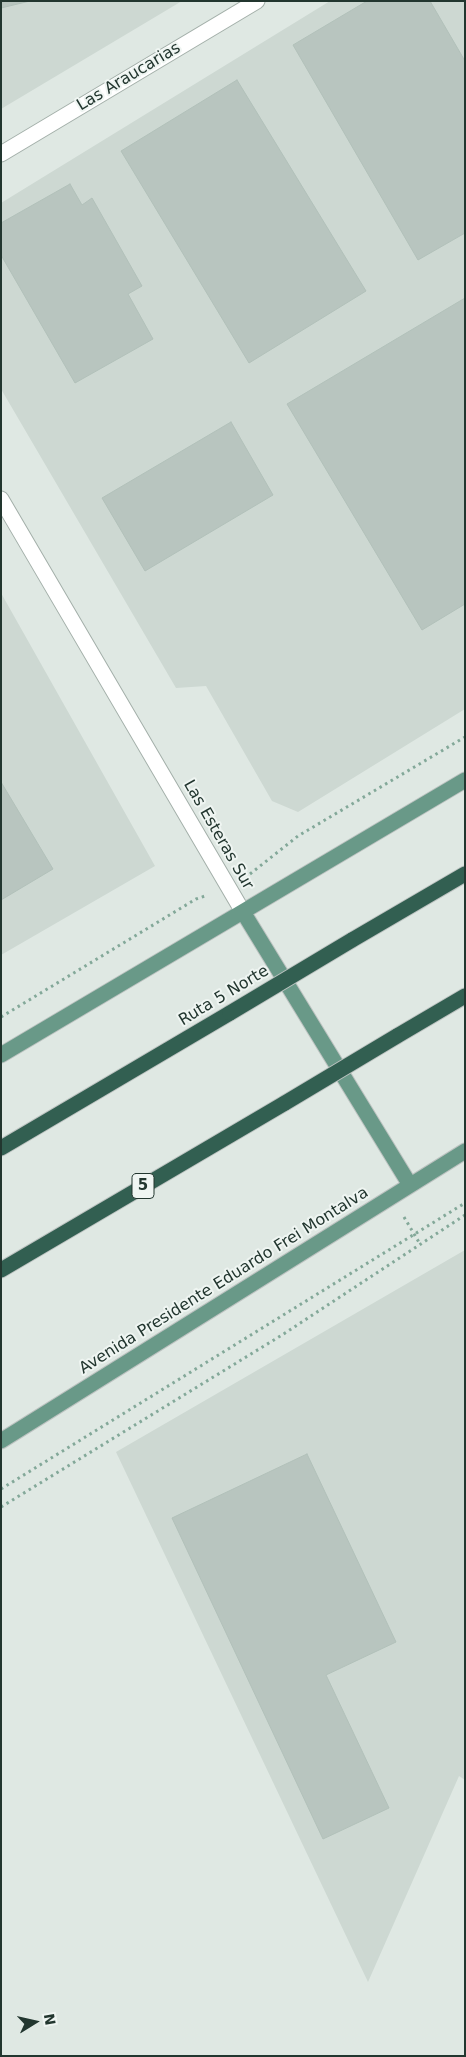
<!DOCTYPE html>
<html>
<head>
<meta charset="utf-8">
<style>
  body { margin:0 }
  #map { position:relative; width:466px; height:2057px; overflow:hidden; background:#dfe8e3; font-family:"DejaVu Sans",sans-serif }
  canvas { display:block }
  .frame { position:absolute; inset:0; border:2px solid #22362f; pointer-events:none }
  .north { position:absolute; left:10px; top:1997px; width:50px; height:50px; -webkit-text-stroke:4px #eff5f2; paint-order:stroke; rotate:80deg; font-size:14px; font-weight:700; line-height:20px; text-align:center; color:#22362f }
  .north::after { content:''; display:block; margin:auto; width:18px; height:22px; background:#22362f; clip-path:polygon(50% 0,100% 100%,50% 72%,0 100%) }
</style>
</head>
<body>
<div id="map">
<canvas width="466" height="2057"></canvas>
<div class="frame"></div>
<div class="north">N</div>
</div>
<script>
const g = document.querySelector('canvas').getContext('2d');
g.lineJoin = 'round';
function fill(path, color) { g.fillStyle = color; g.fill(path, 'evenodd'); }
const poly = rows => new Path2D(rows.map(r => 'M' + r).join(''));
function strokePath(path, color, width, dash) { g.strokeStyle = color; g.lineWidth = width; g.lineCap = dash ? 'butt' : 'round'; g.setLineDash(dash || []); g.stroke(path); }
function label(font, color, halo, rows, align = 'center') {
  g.font = font + ' "DejaVu Sans",sans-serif'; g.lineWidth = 4; g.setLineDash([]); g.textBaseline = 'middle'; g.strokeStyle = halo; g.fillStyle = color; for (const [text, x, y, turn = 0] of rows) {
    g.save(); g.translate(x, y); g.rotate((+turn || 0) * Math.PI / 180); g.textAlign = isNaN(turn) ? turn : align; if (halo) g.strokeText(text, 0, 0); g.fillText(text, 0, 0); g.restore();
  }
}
const built = poly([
  [1,1,182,1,1,109],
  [330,1,465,1,465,709,298,812,272,801,206,686,176,688,1,389,1,203],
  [1,593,155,866,1,955],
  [465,1250,465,1780,459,1776,368,1982,116,1452]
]);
const building = poly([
  [1,1,30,1,1,8,1,1],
  [367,1,430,1,465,61,465,233,418,260,293,45,367,1],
  [237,80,366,291,249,363,121,151,237,80],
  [70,184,82,205,92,198,142,286,128,294,153,339,75,383,1,255,1,223,70,184],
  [465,298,465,604,422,630,287,404,465,298],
  [231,422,273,495,145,571,102,498,231,422],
  [1,782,53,869,1,900,1,782],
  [307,1454,396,1642,326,1675,389,1808,323,1839,172,1518,307,1454]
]);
const path = poly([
  [250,874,298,836,465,737],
  [1,1017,196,899,205,896],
  [404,1217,420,1244],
  [1,1489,465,1203],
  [1,1507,282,1335,465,1215]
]);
const minor = poly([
  [1,154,257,1],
  [1,499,243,912]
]);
const major = poly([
  [243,912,410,1185],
  [1,1055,465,780],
  [1,1441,465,1151]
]);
const highway = poly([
  [352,940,465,874],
  [397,1036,465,996],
  [1,1148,230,1013],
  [1,1270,285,1103]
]);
const highwayBridge = poly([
  [230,1013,352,940],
  [285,1103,397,1036]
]);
const shields = [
  [143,1186,22]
];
const shieldNames = [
  ["5",143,1186]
];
const streetNames = [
  ["Las Araucarias",129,77,-31],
  ["Las Esteras Sur",218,835,60],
  ["Ruta 5 Norte",224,996,-31],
  ["Avenida Presidente Eduardo Frei Montalva",224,1281,-32]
];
fill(built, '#cdd8d2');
fill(building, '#b8c5bf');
strokePath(building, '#b2c1ba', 1);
strokePath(minor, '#a3afa9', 17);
strokePath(major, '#bdc3c1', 17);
strokePath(highway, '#bdc3c1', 17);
strokePath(path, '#83a899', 3, [2.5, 4]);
strokePath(minor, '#fff', 15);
strokePath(major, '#699988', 15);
strokePath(highway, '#325f51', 15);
strokePath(highwayBridge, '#bdc3c1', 17, []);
strokePath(highwayBridge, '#325f51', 15);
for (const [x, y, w] of shields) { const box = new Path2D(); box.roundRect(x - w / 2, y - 12.5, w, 25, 4); g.fillStyle = '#eff5f2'; g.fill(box); strokePath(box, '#22362f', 1); }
label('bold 15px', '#22362f', null, shieldNames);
label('16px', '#22362f', '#eff5f2', streetNames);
</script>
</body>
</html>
